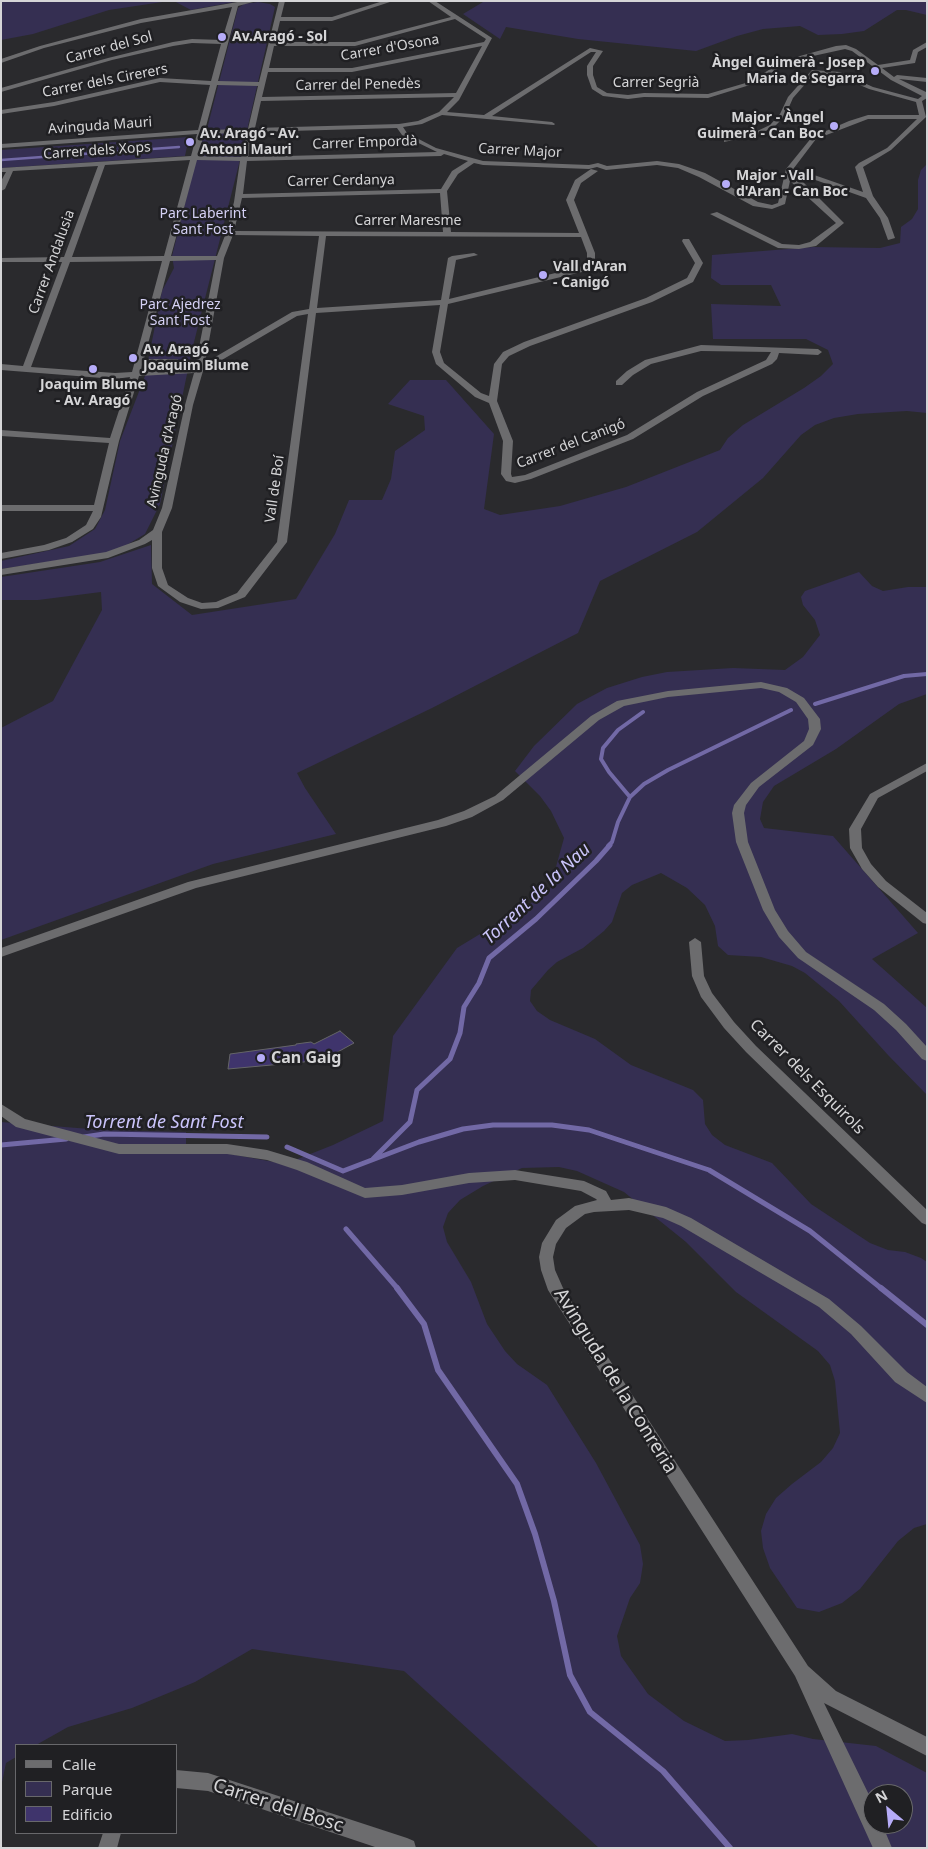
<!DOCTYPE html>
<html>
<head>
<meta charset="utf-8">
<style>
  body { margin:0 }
  #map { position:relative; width:928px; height:1849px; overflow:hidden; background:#2a2a2d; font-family:"Noto Sans",sans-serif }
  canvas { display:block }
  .frame { position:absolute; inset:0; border:2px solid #d5d5d7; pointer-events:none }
  .legend { position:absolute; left:15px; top:1744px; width:162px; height:90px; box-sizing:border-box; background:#202023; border:1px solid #68686b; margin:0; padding:6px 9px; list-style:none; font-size:15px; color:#d5d5d7 }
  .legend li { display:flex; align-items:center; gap:10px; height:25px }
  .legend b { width:25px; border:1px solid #68686b }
  .north { position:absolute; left:863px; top:1784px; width:50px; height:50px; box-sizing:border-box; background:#202023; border:1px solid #68686b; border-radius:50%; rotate:332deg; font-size:14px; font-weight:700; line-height:20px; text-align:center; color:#d5d5d7 }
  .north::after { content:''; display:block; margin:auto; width:18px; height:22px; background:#b6acf8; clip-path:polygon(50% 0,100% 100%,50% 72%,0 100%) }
</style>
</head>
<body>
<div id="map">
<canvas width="928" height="1849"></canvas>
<div class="frame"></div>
<ul class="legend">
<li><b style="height:6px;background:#6c6c6e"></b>Calle</li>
<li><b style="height:14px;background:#352f52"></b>Parque</li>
<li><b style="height:14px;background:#3f346c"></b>Edificio</li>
</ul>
<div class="north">N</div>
</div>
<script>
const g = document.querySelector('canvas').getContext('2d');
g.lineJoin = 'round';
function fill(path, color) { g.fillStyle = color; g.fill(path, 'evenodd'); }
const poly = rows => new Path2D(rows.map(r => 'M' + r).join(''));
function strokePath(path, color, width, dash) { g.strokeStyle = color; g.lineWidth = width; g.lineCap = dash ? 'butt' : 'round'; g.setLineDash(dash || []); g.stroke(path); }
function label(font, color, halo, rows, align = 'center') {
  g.font = font + ' "Noto Sans",sans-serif'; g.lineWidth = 5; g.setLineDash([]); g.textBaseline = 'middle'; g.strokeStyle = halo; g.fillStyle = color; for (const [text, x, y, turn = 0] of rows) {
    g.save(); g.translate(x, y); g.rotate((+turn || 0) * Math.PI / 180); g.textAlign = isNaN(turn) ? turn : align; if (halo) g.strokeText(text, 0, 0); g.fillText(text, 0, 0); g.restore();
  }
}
const green = poly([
  [1,1,169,1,109,10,33,34,1,40],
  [174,1,240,1,191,10],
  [502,1,927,1,927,15,906,10,897,10,864,31,842,34,818,35,800,26,763,29,737,36,696,51,578,39,506,27,500,39,463,14,483,2],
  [258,2,270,4,275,7,243,148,192,350,160,504,145,534,125,546,102,554,1,569,1,561,69,546,95,529,105,510,120,441,145,376,162,291,174,268,172,256,199,147,207,129,238,8,244,4],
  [189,137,185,156,1,168,1,150],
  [927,164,927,413,907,411,858,414,834,418,815,425,801,435,763,478,697,532,600,581,578,633,432,708,297,773,305,788,336,834,213,864,1,940,1,728,53,701,102,610,101,592,38,600,1,600,1,577,100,562,151,545,152,584,192,615,296,599,335,534,349,500,382,500,391,479,395,451,425,430,424,416,388,404,410,380,446,380,494,434,484,509,500,515,560,506,626,487,720,450,728,438,743,425,804,388,821,376,833,364,828,350,806,339,713,339,711,304,781,306,771,285,721,285,711,278,712,255,813,247,880,248,900,243,901,227,912,219,918,209,918,180,921,170],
  [859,572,872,586,883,591,908,587,927,587,927,694,899,704,836,749,774,786,763,802,760,819,764,828,833,836,918,933,872,959,927,1008,927,1095,888,1055,839,1001,805,973,792,966,761,957,728,955,718,946,715,926,705,905,687,888,661,873,632,885,622,893,612,922,604,931,583,948,557,962,548,970,531,990,530,1001,537,1011,550,1020,595,1039,631,1065,693,1090,703,1100,705,1124,712,1135,725,1145,772,1163,811,1204,870,1243,888,1250,905,1252,921,1258,927,1262,927,1524,914,1528,898,1541,860,1589,842,1603,819,1612,797,1608,770,1568,763,1548,761,1531,766,1514,776,1498,792,1484,821,1462,833,1448,840,1433,835,1381,830,1365,818,1351,736,1292,686,1242,624,1192,577,1171,559,1167,522,1168,483,1186,460,1200,448,1213,443,1227,447,1242,471,1282,487,1324,505,1351,517,1364,547,1385,596,1463,640,1545,643,1564,640,1583,630,1598,617,1636,621,1656,648,1694,684,1721,725,1741,748,1740,792,1734,813,1739,876,1746,927,1773,927,1848,599,1848,404,1671,252,1649,195,1682,132,1708,68,1727,36,1745,16,1745,16,1757,6,1763,1,1787,1,1122,103,1130,186,1132,186,1146,285,1164,333,1145,383,1121,393,1036,457,948,549,892,564,838,551,811,540,796,515,771,534,746,577,704,607,688,642,677,667,672,733,668,785,670,803,657,820,635,815,620,803,605,801,597,805,591],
  [873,1794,903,1794,903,1824,873,1824]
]);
const streamFar3 = poly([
  [1,160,179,147]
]);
const streamFar2 = poly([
  [815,704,904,676,927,674],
  [630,797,609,772,601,759,603,748,618,730,643,712],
  [608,846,612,842,618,822,630,797,644,784,668,770,791,710]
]);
const streamFar1 = poly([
  [84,1137,104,1134,267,1137],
  [1,1145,66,1139],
  [287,1147,343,1171,419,1142,463,1129,493,1125,552,1125,589,1130,709,1170,810,1231,882,1289],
  [373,1159,410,1122,417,1090,450,1059,460,1033,464,1007,479,983,489,958,536,919,596,861,610,845],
  [346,1229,398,1289]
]);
const stream = poly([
  [397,1288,424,1324,438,1370,517,1484,535,1534,554,1601,570,1675,590,1712,663,1771,730,1848],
  [881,1288,927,1325]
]);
const building = poly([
  [340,1031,354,1043,334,1054,332,1053,304,1062,228,1069,230,1054,296,1045,296,1044,311,1042,314,1044,340,1031]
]);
const minor = poly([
  [243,1,257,1,238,6,218,81,259,82,279,1,285,1,281,17,332,17,383,1,393,1,332,21,280,21,275,42,355,42,451,17,428,1,435,1,492,38,459,100,447,112,484,115,590,48,603,51,593,66,593,75,597,87,607,93,628,95,644,93,708,94,749,82,777,65,800,56,836,46,846,45,856,49,878,65,910,60,913,50,927,42,927,47,918,52,915,63,882,68,894,77,897,75,927,78,927,82,899,79,926,92,927,98,922,101,926,117,891,150,863,167,873,196,888,218,895,238,888,240,880,218,866,198,793,172,792,176,802,181,844,223,816,246,799,249,778,248,710,214,717,212,782,244,799,245,810,242,836,223,790,181,785,204,772,209,753,206,699,177,678,168,657,165,606,170,597,167,589,169,483,165,474,163,458,174,447,191,451,232,579,233,566,200,575,180,591,169,598,171,581,183,574,200,595,253,595,260,586,271,448,304,440,352,444,363,481,393,489,396,494,364,503,352,524,342,646,298,687,278,695,263,682,241,683,239,689,239,703,263,693,282,652,302,530,346,509,356,502,364,497,401,513,441,511,474,512,477,525,475,627,435,697,392,766,360,771,352,701,351,651,364,633,375,622,385,616,385,616,381,627,371,645,360,701,345,818,349,822,352,818,355,779,353,777,359,772,364,703,396,633,439,531,479,515,483,506,481,501,474,503,441,489,403,475,397,436,364,432,352,440,305,316,313,287,542,245,597,218,608,201,609,180,602,158,586,152,568,152,540,145,544,108,558,1,575,1,569,106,552,139,540,153,530,162,508,185,405,194,373,139,376,119,441,101,517,93,529,72,542,49,550,1,559,1,553,44,545,66,538,86,525,93,511,1,511,1,505,94,505,109,443,1,436,1,430,110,438,130,377,115,379,1,370,1,364,23,366,62,262,1,262,1,258,64,257,98,166,13,171,5,189,1,191,1,181,6,172,1,172,1,168,191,156,197,134,1,148,1,144,198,130,210,85,160,82,54,106,1,114,1,110,54,102,160,78,211,81,221,44,192,43,173,46,112,60,1,92,1,88,108,58,173,42,192,39,222,40,232,7,141,23,44,48,1,63,1,59,40,46,141,19,243,1],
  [455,19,486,39,484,42,352,68,269,68,274,46,355,46,455,19],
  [482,46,456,93,262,97,268,72,352,72,482,46],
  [845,49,852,51,891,80,922,96,918,99,873,87,840,72,812,70,788,97,780,114,770,125,753,133,724,140,724,142,757,135,774,127,785,116,793,98,814,74,839,76,869,89,916,102,919,115,868,115,849,121,812,137,786,169,778,203,772,205,758,202,705,173,679,164,657,161,607,166,598,163,589,165,483,161,436,148,407,133,403,127,422,124,442,115,554,125,555,124,552,122,492,116,591,52,596,52,587,66,587,75,592,89,603,96,628,99,644,97,708,98,753,84,781,67,804,58,845,49],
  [217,85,258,86,248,129,205,130,217,85],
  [454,97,439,112,418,121,399,124,255,128,261,101,454,97],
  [868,119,917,119,887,148,859,163,855,167,863,192,794,168,816,139,868,119],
  [397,128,402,135,437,152,248,157,254,132,397,128],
  [247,133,241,157,198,156,204,134,247,133],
  [444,154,468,161,452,171,441,189,243,194,247,161,441,156,444,154],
  [190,160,164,256,72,257,105,165,190,160],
  [197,160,240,161,234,202,226,233,217,256,171,256,197,160],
  [440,193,443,232,234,231,242,198,440,193],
  [233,235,319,236,309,309,292,312,205,363,224,258,233,235],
  [326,236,581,237,587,253,587,260,580,267,449,299,456,260,478,255,474,253,452,256,448,258,441,300,317,308,326,236],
  [216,260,195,368,141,371,142,365,177,365,181,362,177,359,144,359,170,261,216,260],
  [162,261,132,372,115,373,31,367,70,262,162,261],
  [308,314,277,542,237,593,216,602,202,603,188,598,168,585,162,568,162,532,172,508,193,405,203,371,297,316,308,314],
  [761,682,787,688,804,698,820,719,821,729,813,745,759,787,746,805,744,813,748,842,775,910,788,931,806,952,884,1004,906,1024,927,1047,927,1061,922,1059,896,1030,874,1010,798,958,779,937,763,910,736,842,732,813,734,805,751,783,804,741,809,729,808,719,796,702,779,692,761,688,668,697,624,706,599,720,503,800,472,817,446,826,196,888,1,957,1,948,188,882,438,820,464,811,495,796,591,716,617,701,668,691,761,682],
  [927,763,927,771,878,798,861,829,862,848,871,864,886,881,927,913,927,924,923,923,878,887,862,869,850,848,849,829,870,794,927,763],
  [695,938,701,942,704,976,712,993,734,1022,756,1046,927,1210,927,1225,922,1223,746,1052,724,1028,701,997,692,976,689,942,695,938],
  [1,1104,25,1119,119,1144,227,1144,267,1150,307,1162,365,1188,402,1185,469,1173,515,1170,584,1181,606,1191,611,1200,629,1198,666,1207,691,1218,829,1299,861,1326,907,1372,927,1387,927,1403,895,1382,851,1334,819,1307,681,1226,663,1218,629,1210,594,1212,585,1214,566,1228,556,1244,553,1257,555,1270,563,1288,808,1666,836,1691,927,1737,927,1756,824,1703,873,1803,873,1824,882,1824,892,1848,873,1848,795,1676,548,1290,541,1270,539,1257,542,1243,556,1220,575,1206,597,1200,596,1199,581,1191,515,1180,469,1183,402,1195,365,1198,297,1170,267,1160,227,1154,119,1154,16,1127,1,1116,1,1104],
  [176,1770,208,1773,407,1838,414,1841,416,1848,378,1848,208,1791,176,1788,176,1770],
  [103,1833,121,1833,117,1848,98,1848,103,1833]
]);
const markers = [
  [222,37,5,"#b6acf8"],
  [875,71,5,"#b6acf8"],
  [834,126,5,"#b6acf8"],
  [190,142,5,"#b6acf8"],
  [726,184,5,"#b6acf8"],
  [543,275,5,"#b6acf8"],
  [133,358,5,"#b6acf8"],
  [93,369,5,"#b6acf8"],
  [261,1058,5,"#b6acf8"]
];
const farPoinames = [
  ["Av.Aragó - Sol",232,37],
  ["Àngel Guimerà - Josep",865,63,"right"],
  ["Maria de Segarra",865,79,"right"],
  ["Major - Àngel",824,118,"right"],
  ["Guimerà - Can Boc",824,134,"right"],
  ["Av. Aragó - Av.",200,134],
  ["Antoni Mauri",200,150],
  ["Major - Vall",736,176],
  ["d'Aran - Can Boc",736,192],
  ["Vall d'Aran",553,267],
  ["- Canigó",553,283],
  ["Av. Aragó -",143,350],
  ["Joaquim Blume",143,366],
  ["Joaquim Blume",93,385,"center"],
  ["- Av. Aragó",93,401,"center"]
];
const farStreetnames = [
  ["Carrer del Sol",109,48,-15],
  ["Carrer d'Osona",390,48,-10],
  ["Carrer dels Cirerers",105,81,-11],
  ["Carrer Segrià",656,83],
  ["Carrer del Penedès",358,85,-1],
  ["Avinguda Mauri",100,126,-4],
  ["Carrer Empordà",365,143,-2],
  ["Carrer dels Xops",97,151,-4],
  ["Carrer Major",520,151,3],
  ["Carrer Cerdanya",341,181,-1],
  ["Carrer Maresme",408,221],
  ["Carrer Andalusia",52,262,-70],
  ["Carrer del Canigó",571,444,-21],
  ["Avinguda d'Aragó",165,451,-77],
  ["Vall de Boí",275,489,-82]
];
const farParknames = [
  ["Parc Laberint",203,214],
  ["Sant Fost",203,230],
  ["Parc Ajedrez",180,305],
  ["Sant Fost",180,321]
];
const poiNames = [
  ["Can Gaig",271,1058]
];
const streetNames = [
  ["Carrer dels Esquirols",807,1077,45]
];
const waterNames = [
  ["Torrent de la Nau",537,894,-43],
  ["Torrent de Sant Fost",164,1123]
];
const nearStreetnames = [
  ["Avinguda de la Conreria",615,1381,58],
  ["Carrer del Bosc",278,1806,18]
];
fill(green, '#352f52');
strokePath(streamFar3, '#7269a6', 2.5);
strokePath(streamFar2, '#7269a6', 4);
strokePath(streamFar1, '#7269a6', 5);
strokePath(stream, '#7269a6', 6);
fill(building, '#3f346c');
strokePath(building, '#656568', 1);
fill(minor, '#6c6c6e');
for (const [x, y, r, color] of markers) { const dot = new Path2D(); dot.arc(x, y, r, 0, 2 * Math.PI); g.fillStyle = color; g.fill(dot); strokePath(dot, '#202023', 2); }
label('bold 14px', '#d5d5d7', '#202023', farPoinames, 'left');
label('14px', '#d5d5d7', '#202023', farStreetnames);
label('14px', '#d4d0f4', '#202023', farParknames);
label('bold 16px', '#d5d5d7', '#202023', poiNames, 'left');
label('16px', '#d5d5d7', '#202023', streetNames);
label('italic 18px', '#cac4fa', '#202023', waterNames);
label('19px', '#d5d5d7', '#202023', nearStreetnames);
</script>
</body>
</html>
